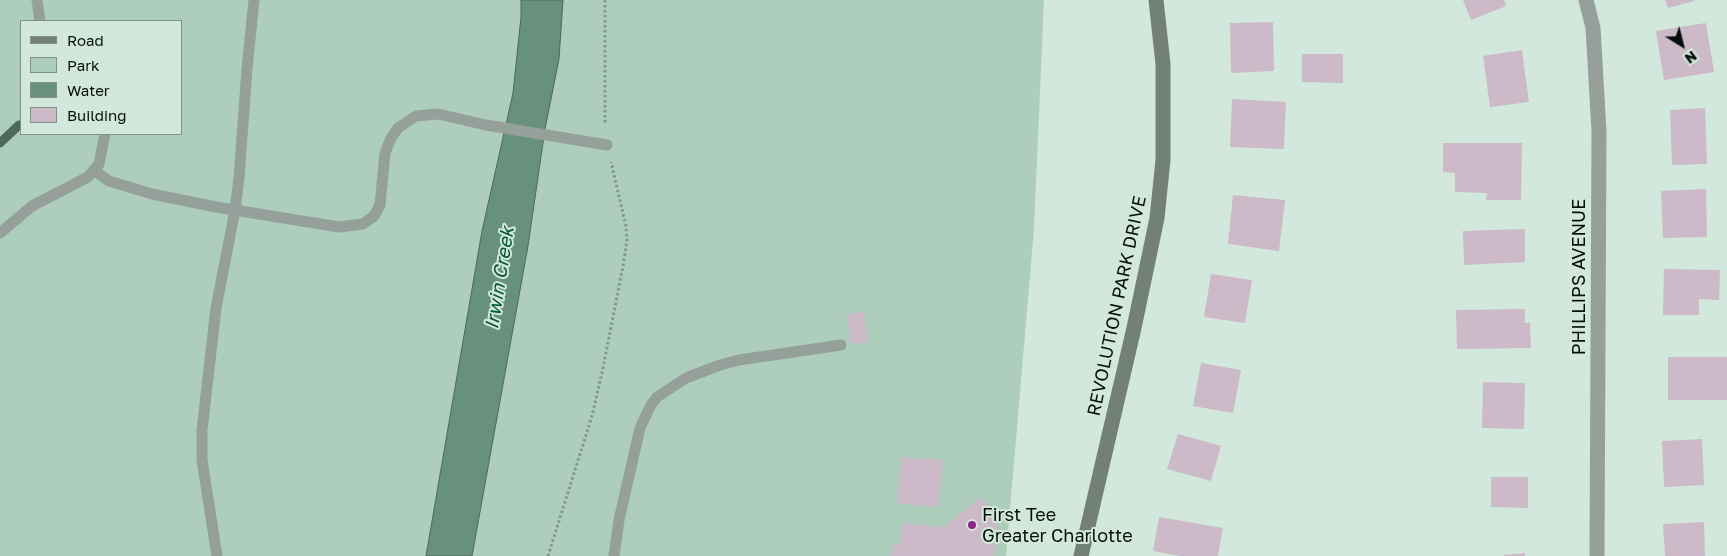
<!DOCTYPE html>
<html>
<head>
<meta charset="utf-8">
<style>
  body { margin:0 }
  #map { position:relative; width:1727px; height:556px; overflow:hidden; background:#d2e8dc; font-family:"Golos Text",sans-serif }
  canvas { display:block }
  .legend { position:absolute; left:20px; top:20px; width:162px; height:115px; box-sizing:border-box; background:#d2e8dc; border:1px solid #819188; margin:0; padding:6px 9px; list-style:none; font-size:15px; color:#070f0b }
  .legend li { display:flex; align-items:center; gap:10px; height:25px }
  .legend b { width:25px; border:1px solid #819188 }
  .north { position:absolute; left:1657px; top:20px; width:50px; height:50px; -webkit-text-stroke:4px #d2e8dc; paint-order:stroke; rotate:144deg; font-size:14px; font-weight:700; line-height:20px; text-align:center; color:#070f0b }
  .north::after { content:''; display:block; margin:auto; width:18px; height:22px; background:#070f0b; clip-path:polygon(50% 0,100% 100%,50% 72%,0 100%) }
</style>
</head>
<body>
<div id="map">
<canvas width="1727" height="556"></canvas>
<ul class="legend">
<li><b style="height:6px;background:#728078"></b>Road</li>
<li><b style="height:14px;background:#adcebd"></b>Park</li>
<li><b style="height:14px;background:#68917d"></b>Water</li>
<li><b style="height:14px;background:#ccbac8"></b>Building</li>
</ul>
<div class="north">N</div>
</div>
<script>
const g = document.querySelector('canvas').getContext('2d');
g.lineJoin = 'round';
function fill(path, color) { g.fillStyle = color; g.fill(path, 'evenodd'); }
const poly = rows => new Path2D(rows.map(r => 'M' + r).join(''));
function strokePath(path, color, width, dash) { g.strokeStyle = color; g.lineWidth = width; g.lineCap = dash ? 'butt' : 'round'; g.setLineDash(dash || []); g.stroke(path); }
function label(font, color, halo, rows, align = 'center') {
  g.font = font + ' "Golos Text",sans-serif'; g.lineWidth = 4; g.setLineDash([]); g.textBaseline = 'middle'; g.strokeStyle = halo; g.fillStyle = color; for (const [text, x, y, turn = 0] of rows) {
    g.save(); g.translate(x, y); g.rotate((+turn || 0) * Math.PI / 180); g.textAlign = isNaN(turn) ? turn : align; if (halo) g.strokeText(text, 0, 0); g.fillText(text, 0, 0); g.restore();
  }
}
const green = poly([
  [0,0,1044,0,1034,229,1006,556,0,556],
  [21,21,181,21,181,134,21,134]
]);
const water = poly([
  [521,0,563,0,559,59,545,129,528,246,472,556,426,556,482,231,513,93,521,17,521,0]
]);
const stream = poly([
  [0,143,19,125]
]);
const building = poly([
  [1463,0,1504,0,1506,6,1471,20],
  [1665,0,1694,0,1694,1,1668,8],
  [1273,22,1274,71,1231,73,1230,23],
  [1706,23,1714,72,1664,80,1656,31],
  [1522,50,1529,102,1490,107,1483,56],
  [1302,54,1343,54,1343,83,1302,82],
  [1232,99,1286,102,1284,149,1230,147],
  [1705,108,1707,164,1672,165,1670,110],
  [1443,143,1522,143,1521,200,1486,200,1487,193,1455,192,1455,173,1443,172],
  [1706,189,1707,237,1663,238,1661,191],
  [1233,195,1285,200,1279,251,1228,244],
  [1525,229,1525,262,1464,265,1463,231],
  [1664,269,1720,270,1719,300,1699,299,1699,315,1663,315],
  [1211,274,1252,280,1245,323,1204,317],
  [1525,309,1525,323,1530,323,1531,348,1457,349,1456,310],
  [864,311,868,342,851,344,847,314],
  [1668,357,1727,357,1727,400,1668,400],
  [1201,363,1241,370,1233,413,1193,406],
  [1483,382,1525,383,1524,429,1482,428],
  [1178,434,1221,446,1211,481,1167,469],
  [1702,439,1704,485,1664,487,1662,441],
  [901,457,943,460,938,507,897,503],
  [1491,477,1528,477,1528,508,1491,507],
  [981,497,1000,520,997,522,994,556,891,556,892,545,900,545,902,523,944,527],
  [1159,517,1223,528,1218,556,1180,556,1153,551],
  [1704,522,1705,556,1665,556,1663,524],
  [1525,553,1525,556,1504,556,1504,555]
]);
const path = poly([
  [605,0,605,124],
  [548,556,592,416,603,368,623,266,627,240,626,226,611,162]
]);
const lane = poly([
  [37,0,40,21],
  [95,171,109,181,152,194,216,207,339,227,363,224,374,216,380,205,385,153,391,138,398,128,416,116,438,114,486,125,607,145],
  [0,233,32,206,88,177,99,164,105,134],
  [217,556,202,460,202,430,216,308,235,210,239,178,247,69,254,0],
  [614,556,619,520,640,428,651,405,657,397,686,378,720,365,739,360,841,345]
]);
const street = poly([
  [1586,0,1593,28,1599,131,1597,556]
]);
const secondary = poly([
  [1081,556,1134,328,1157,218,1163,160,1163,64,1156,0]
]);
const markers = [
  [972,525,5,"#932384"]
];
const streetNames = [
  ["PHILLIPS AVENUE",1579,277,-90],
  ["REVOLUTION PARK DRIVE",1117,306,-78]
];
const poiNames = [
  ["First Tee",982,515],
  ["Greater Charlotte",982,536]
];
const waterNames = [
  ["Irwin Creek",500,278,-81]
];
fill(green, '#adcebd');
fill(water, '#68917d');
strokePath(water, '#4b6a5b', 1);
strokePath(stream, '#4b6a5b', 9);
fill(building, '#ccbac8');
strokePath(path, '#85968d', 3, [2.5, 2.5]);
strokePath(lane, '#96a09b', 11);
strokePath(street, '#96a09b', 15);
strokePath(secondary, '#728078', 15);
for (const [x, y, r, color] of markers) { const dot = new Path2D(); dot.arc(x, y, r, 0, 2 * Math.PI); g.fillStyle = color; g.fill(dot); strokePath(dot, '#d2e8dc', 2); }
label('18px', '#070f0b', '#d2e8dc', streetNames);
label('18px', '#070f0b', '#d2e8dc', poiNames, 'left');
label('italic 19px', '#05553a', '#d2e8dc', waterNames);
</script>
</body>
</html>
